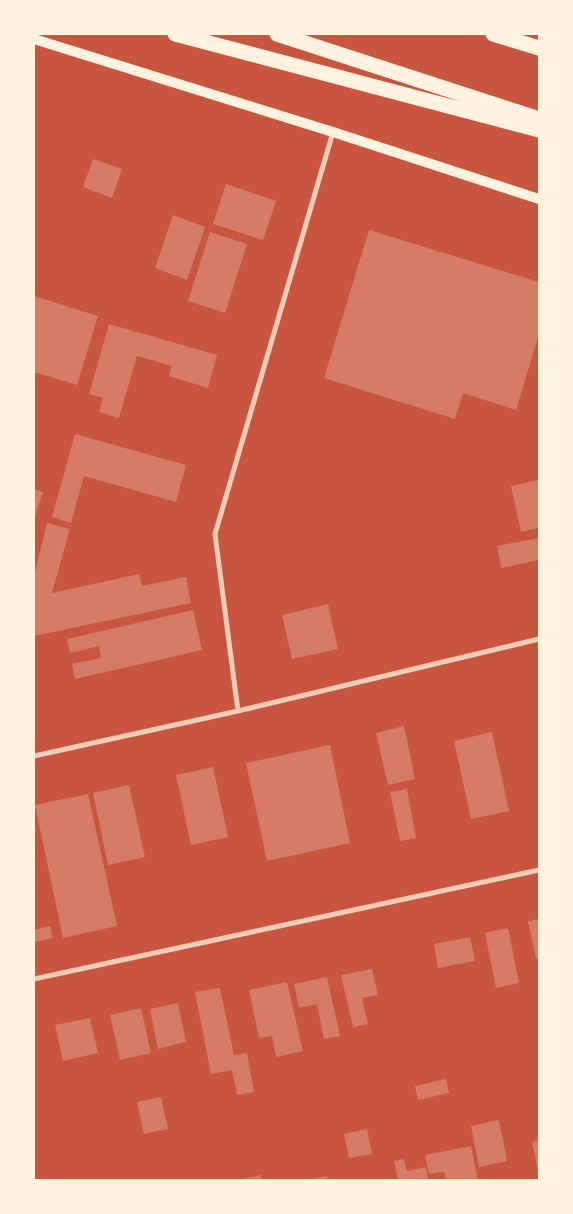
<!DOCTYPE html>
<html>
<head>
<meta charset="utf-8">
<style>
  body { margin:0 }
  #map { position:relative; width:573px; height:1214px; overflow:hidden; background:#c8553d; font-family:"Nunito Sans",sans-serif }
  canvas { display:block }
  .frame { position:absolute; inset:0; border:35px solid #fff3e0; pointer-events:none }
</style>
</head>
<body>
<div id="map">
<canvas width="573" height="1214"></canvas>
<div class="frame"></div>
</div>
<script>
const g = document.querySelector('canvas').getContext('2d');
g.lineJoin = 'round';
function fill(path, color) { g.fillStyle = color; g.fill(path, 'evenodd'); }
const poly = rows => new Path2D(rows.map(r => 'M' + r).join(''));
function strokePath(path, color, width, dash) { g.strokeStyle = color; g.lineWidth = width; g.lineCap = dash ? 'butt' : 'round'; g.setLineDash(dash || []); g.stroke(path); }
const building = poly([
  [93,159,122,169,112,198,83,187],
  [226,184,276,201,263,240,213,224],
  [173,215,205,227,187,280,155,268],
  [369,230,539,282,539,334,516,410,463,393,455,419,324,378],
  [210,232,247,244,225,313,188,301],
  [34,296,98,316,77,385,34,372],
  [109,324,217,355,208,388,169,376,172,366,137,356,119,418,99,412,103,398,89,394],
  [75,434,186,465,176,502,84,476,71,523,52,517],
  [539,480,539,528,521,532,511,486],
  [34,489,43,492,34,518],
  [47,523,70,529,52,593,139,574,142,586,186,577,191,603,34,636,34,576],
  [539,538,539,560,501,568,497,546],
  [328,604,338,649,292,659,282,615],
  [193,610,202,650,75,679,72,664,101,658,99,646,70,653,67,639],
  [404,726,415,779,388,785,376,733],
  [492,732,509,811,471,819,454,741],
  [330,745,350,843,267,861,246,763],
  [213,767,228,837,191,845,176,775],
  [129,785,145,857,108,865,93,793],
  [407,789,416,838,400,841,390,792],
  [88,794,117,926,63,938,35,805],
  [539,919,539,958,536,959,528,921],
  [50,926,53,938,34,942,34,930],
  [508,928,519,983,496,988,485,933],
  [470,937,475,961,438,968,434,944],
  [372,969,378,995,362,998,368,1024,353,1027,341,975],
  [327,977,340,1036,324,1039,317,1004,299,1008,294,984],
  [287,982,303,1051,276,1057,272,1036,259,1038,249,990],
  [220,988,234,1055,247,1053,254,1092,237,1095,232,1070,211,1074,195,992],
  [178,1003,186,1042,158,1049,150,1009],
  [141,1008,151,1053,120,1060,110,1015],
  [90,1018,98,1053,63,1061,55,1025],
  [446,1079,449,1093,418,1100,415,1086],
  [161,1097,168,1129,144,1134,137,1102],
  [499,1120,507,1161,479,1167,471,1126],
  [367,1129,372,1154,349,1158,344,1134],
  [539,1140,539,1171,538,1171,532,1142],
  [471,1146,478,1180,446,1180,444,1172,429,1174,425,1155],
  [404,1159,407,1171,426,1167,428,1180,398,1180,394,1161],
  [261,1175,262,1180,242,1180,242,1179],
  [327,1176,328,1180,312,1180,311,1179]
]);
const minor = poly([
  [238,711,215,534,333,132],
  [34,756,238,711,539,639],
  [34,979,539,870]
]);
const secondary = poly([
  [34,39,333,132,539,199]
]);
const motorway = poly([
  [175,34,539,130],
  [277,34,539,119],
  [493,34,539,48]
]);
fill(building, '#d67c66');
strokePath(minor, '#f1ccb7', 5);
strokePath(secondary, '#fff3e0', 10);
strokePath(motorway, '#fff3e0', 15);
</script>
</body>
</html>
